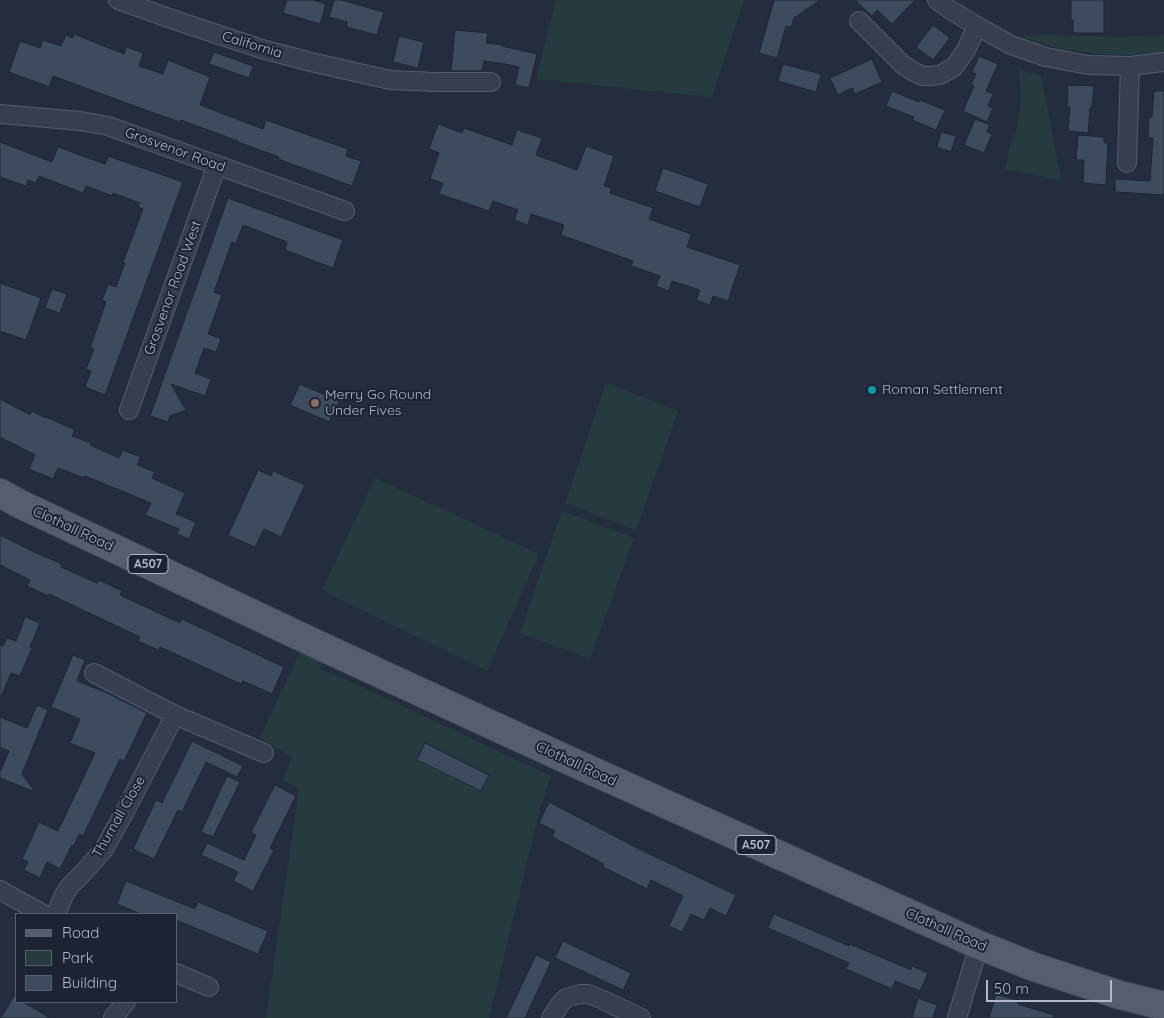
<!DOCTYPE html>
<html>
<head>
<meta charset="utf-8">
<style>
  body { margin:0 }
  #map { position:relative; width:1164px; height:1018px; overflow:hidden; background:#232d3e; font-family:Quicksand,sans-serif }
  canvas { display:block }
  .legend { position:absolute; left:15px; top:913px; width:162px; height:90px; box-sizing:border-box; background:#1c2433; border:1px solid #58606f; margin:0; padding:6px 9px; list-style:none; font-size:15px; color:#b2bac9 }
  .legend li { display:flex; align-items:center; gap:10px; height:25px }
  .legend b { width:25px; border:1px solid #58606f }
  .scale { position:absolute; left:986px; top:980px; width:126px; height:22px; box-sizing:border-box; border:2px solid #b2bac9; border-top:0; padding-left:6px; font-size:15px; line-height:18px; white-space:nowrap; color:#b2bac9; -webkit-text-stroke:4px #1c2433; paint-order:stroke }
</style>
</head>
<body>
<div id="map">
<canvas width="1164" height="1018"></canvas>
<ul class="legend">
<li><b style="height:6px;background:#555e6e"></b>Road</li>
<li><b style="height:14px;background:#253b3f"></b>Park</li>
<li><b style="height:14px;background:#3e4a5e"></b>Building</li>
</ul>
<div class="scale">50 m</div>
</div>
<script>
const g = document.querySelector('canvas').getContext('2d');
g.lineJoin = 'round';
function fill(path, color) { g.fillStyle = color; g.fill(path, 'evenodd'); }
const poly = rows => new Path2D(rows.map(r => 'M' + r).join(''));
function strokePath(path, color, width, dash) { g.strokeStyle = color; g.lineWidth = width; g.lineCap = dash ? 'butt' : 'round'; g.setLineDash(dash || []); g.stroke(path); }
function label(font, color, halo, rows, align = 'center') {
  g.font = font + ' Quicksand,sans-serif'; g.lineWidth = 4; g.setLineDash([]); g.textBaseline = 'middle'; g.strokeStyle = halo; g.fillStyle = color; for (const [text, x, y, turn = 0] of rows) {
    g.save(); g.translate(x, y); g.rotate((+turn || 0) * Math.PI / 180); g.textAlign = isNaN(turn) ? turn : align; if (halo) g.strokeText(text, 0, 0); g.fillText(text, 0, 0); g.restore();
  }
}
const green = poly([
  [556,0,744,0,712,97,536,79],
  [1025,35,1158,37,1164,35,1164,53,1129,55,1100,54,1062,49,1025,38],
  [1019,70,1041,75,1061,180,1005,169,1011,141,1017,128,1021,99],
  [606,383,678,411,636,530,565,503],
  [375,478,539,554,487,671,322,590],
  [562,511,634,538,590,659,520,633],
  [300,652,321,661,320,669,345,679,551,776,540,809,489,1018,266,1018,299,789,283,780,292,757,260,738]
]);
const building = poly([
  [287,0,313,0,326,4,320,24,283,13,287,0],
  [334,0,341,0,384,12,377,35,346,27,347,22,329,17,334,0],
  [774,0,820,0,794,18,791,27,786,26,777,58,759,53,774,0],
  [855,0,915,0,892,24,877,10,872,16,855,0],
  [1071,0,1104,0,1104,33,1073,33,1073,20,1071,20,1071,0],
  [933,25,950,38,933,60,916,47,933,25],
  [455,30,488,33,486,43,502,45,502,46,537,54,529,88,515,85,519,67,505,64,484,61,482,71,451,71,455,30],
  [74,34,124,54,126,47,143,53,139,66,163,74,168,60,210,77,200,105,263,129,266,120,348,149,346,156,361,161,352,186,278,159,279,157,238,142,238,141,181,120,180,122,151,112,53,76,49,87,9,72,20,41,40,48,43,40,61,46,66,35,73,38,74,34],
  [399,36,424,42,418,68,393,62,399,36],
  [214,52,253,66,249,78,209,64,214,52],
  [979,56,998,64,986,91,993,94,988,106,993,108,987,122,963,111,974,86,971,84,976,74,972,72,979,56],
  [872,59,882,82,855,94,852,88,838,95,830,78,872,59],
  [783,64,821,74,816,92,778,81,783,64],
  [1068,85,1094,86,1092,108,1090,108,1088,133,1068,131,1070,107,1067,107,1068,85],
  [892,91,919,102,920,100,945,110,936,130,912,120,914,117,886,106,892,91],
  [1154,91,1164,91,1164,195,1115,192,1115,179,1150,181,1153,138,1148,138,1149,117,1152,117,1154,91],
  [975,119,990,125,987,132,992,134,984,153,964,145,975,119],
  [438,124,462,133,464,128,512,145,517,130,542,138,536,155,577,170,586,146,614,156,604,186,612,188,610,193,653,208,649,219,691,234,687,247,740,265,728,301,713,296,710,305,696,300,700,290,672,281,669,291,656,286,660,276,631,266,633,261,561,235,564,225,531,214,528,225,514,220,518,210,493,201,489,211,439,194,443,183,430,179,439,153,429,149,438,124],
  [941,132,956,136,951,152,937,147,941,132],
  [1078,135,1104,137,1104,143,1108,143,1106,185,1083,183,1084,160,1076,160,1078,135],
  [0,142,52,162,58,147,105,164,108,156,183,182,105,395,85,387,91,371,86,369,94,349,90,348,106,302,102,300,108,284,116,287,125,263,123,262,143,209,138,207,140,203,113,193,112,196,86,186,83,193,39,176,36,183,28,180,26,186,0,177,0,142],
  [663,168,708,184,700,207,655,191,663,168],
  [228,198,343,240,333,268,285,250,287,242,243,225,236,244,232,242,214,292,222,295,208,334,221,339,216,352,204,348,195,373,211,379,205,396,171,384,186,410,170,416,168,422,150,416,228,198],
  [0,283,41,298,26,340,0,331,0,283],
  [52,289,67,294,60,313,45,308,52,289],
  [300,384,339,401,329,422,290,405,300,384],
  [0,399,30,415,32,411,45,418,46,417,75,430,72,436,91,443,90,445,119,458,123,450,141,457,137,465,155,472,152,478,185,493,176,514,196,522,189,539,177,534,179,529,145,515,151,503,85,476,84,478,58,468,53,479,29,469,35,455,0,437,0,399],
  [258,470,271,476,273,471,305,485,281,537,264,529,255,547,228,535,258,470],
  [0,535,34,552,62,564,61,567,97,583,99,580,122,591,120,595,180,623,182,619,284,667,272,694,243,681,241,684,160,647,158,650,138,641,140,637,49,594,48,596,27,586,30,580,0,565,0,535],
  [25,617,40,623,30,647,32,648,20,676,11,673,0,699,0,645,3,646,7,638,16,641,25,617],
  [73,655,85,660,77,681,105,692,147,713,124,761,120,759,83,836,79,834,74,846,72,845,60,869,47,862,40,878,24,870,28,862,22,859,39,822,58,831,95,753,70,743,80,719,51,707,73,655],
  [37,705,48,710,22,774,35,792,0,778,0,772,9,751,0,748,0,717,27,728,37,705],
  [192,741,243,766,237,777,206,762,182,812,178,810,154,859,133,849,156,800,162,803,192,741],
  [425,743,489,775,481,791,417,760,425,743],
  [227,776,240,782,213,837,201,832,227,776],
  [275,785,296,796,270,848,274,850,253,891,233,881,238,872,201,855,207,843,244,860,256,835,251,832,275,785],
  [549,802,643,851,736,895,726,916,710,908,704,920,691,914,682,932,669,926,683,896,651,880,647,889,603,867,604,864,552,837,555,831,539,823,549,802],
  [126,881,195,909,198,902,268,931,258,954,176,920,176,914,141,914,117,904,126,881],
  [774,914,849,946,850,944,911,970,912,966,928,973,920,991,895,981,892,989,846,969,849,963,768,928,774,914],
  [563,941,631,973,623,990,555,958,563,941],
  [536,955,551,962,525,1018,506,1018,536,955],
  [996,994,1019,1001,1018,1004,1054,1015,1053,1018,989,1018,996,994],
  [14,996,16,998,16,1002,23,1002,50,1018,1,1018,14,996],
  [918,998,937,1005,933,1018,912,1018,918,998]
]);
const street = poly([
  [118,0,189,25,262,49,311,62,390,80,436,82,491,82],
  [937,0,949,9,977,26,1011,45,1046,57,1088,65,1130,66,1164,62],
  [859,21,903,65,914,72,923,76,931,76,940,75,954,67,966,50,977,26],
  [0,114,80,121,108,126,345,211],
  [1127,163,1130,66],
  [129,410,217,165],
  [94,673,175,715,264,753],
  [0,890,43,914],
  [56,914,64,895,70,886,83,873,104,849,124,813,175,715],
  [176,973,209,987],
  [113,1018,126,1002],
  [551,1018,561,1003,566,998,580,994,588,994,601,999,641,1018],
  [957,1018,979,945]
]);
const primary = poly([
  [0,493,20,504,327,649,568,760,979,945,1034,967,1120,995,1164,1006]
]);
const markers = [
  [872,390,5,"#0f9aa8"],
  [315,403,5,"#8d6e63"]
];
const shields = [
  [148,564,40],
  [756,845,40]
];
const shieldNames = [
  ["A507",148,564],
  ["A507",756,845]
];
const streetNames = [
  ["California",252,45,17],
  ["Grosvenor Road",175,150,20],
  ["Grosvenor Road West",173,288,-70],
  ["Clothall Road",73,529,25],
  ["Clothall Road",576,764,25],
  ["Thurnall Close",119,817,-60],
  ["Clothall Road",946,930,24]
];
const poiNames = [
  ["Roman Settlement",882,390],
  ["Merry Go Round",325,395],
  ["Under Fives",325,411]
];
fill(green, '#253b3f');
fill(building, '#3e4a5e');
strokePath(building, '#1e2635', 1);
strokePath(street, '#555d6c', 20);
strokePath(primary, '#404857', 30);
strokePath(street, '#373f4e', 18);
strokePath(primary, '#555e6e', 28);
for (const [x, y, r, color] of markers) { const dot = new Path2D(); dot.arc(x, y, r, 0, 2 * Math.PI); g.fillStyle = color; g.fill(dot); strokePath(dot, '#1c2433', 2); }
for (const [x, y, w] of shields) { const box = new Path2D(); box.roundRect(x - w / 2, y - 9.5, w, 19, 4); g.fillStyle = '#1c2433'; g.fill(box); strokePath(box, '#b2bac9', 1); }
label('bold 12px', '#b2bac9', null, shieldNames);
label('14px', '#b2bac9', '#1c2433', streetNames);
label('14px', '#b2bac9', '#1c2433', poiNames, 'left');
</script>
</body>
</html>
